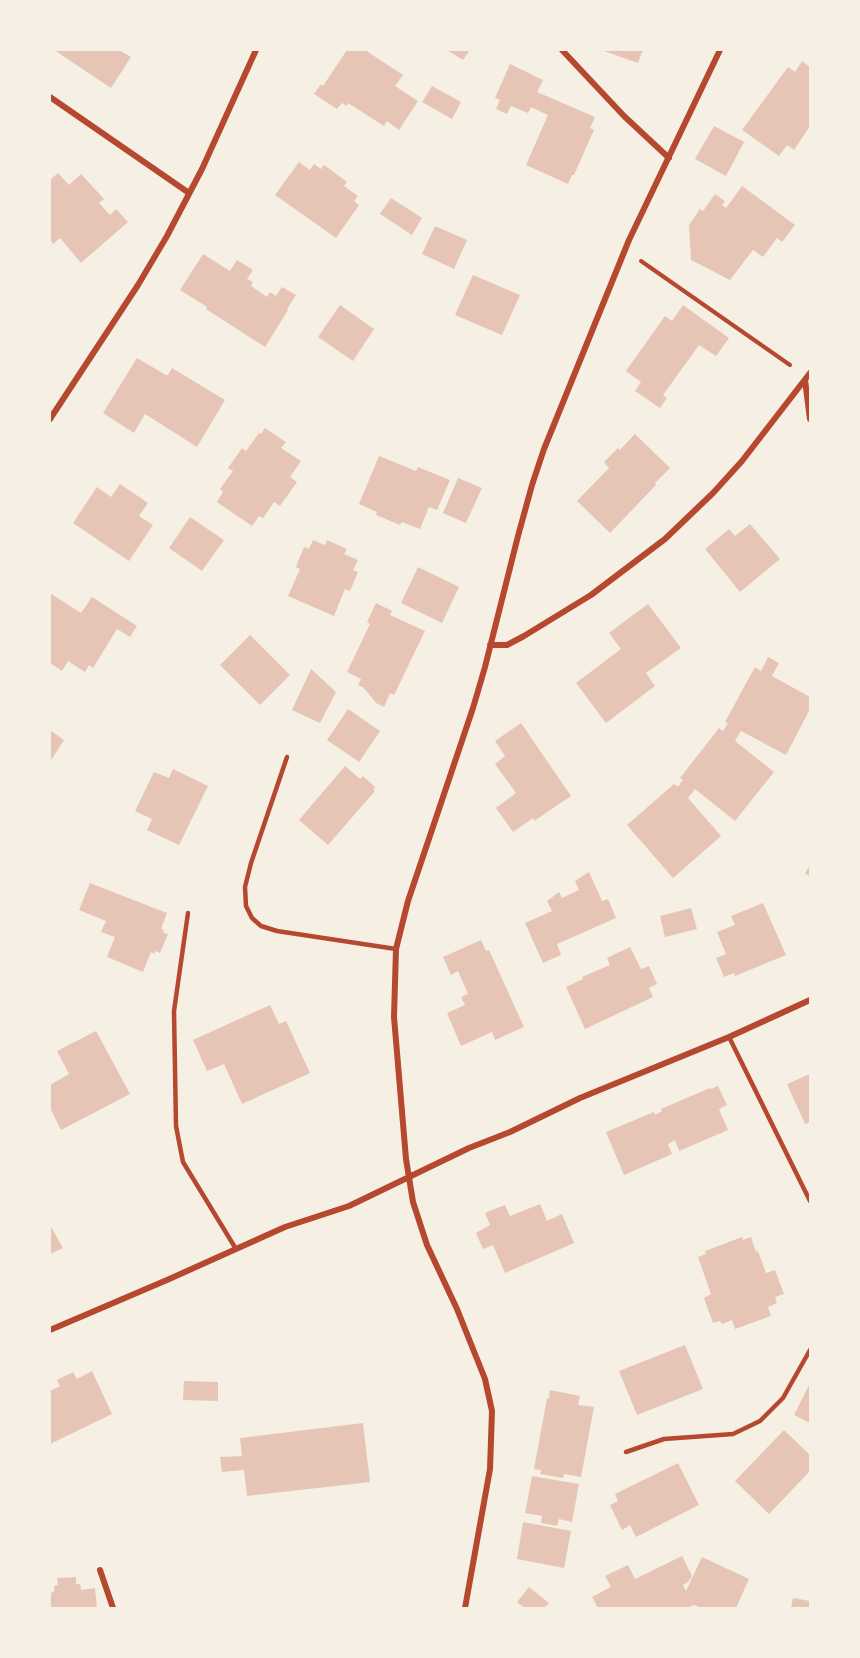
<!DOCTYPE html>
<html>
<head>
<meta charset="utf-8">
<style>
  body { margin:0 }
  #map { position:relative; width:860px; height:1658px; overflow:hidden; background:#f6efe4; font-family:Merriweather,serif }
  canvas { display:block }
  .frame { position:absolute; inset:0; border:51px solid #f6efe4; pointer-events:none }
</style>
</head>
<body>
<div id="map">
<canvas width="860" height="1658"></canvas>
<div class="frame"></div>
</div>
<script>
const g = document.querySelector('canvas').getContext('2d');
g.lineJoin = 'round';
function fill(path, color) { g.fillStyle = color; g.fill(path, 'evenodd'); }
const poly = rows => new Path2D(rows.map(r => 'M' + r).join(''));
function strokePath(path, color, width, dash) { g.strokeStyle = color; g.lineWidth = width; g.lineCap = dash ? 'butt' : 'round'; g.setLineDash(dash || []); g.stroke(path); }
const building = poly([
  [54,50,119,50,131,57,111,88],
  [347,50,365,50,403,75,395,86,418,101,399,130,387,121,384,126,348,103,347,106,342,103,337,109,314,94,321,84,323,86],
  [447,50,470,50,463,60],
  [601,50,643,50,638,63],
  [802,61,810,67,810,126,794,150,787,145,779,156,742,130,788,67,795,72],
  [510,64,543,80,537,92,595,117,590,128,594,130,574,175,572,175,568,184,526,165,548,115,531,107,528,113,511,106,507,114,496,109,500,100,495,98],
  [432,86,461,102,452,119,422,102],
  [714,126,744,142,726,176,695,159],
  [299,162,310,170,314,164,321,169,324,165,347,182,344,186,358,196,354,201,359,205,336,238,275,195],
  [58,173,69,185,81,174,104,199,99,203,110,215,116,209,128,222,81,263,60,238,53,244,50,239,50,180],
  [742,186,795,225,782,242,777,238,763,257,753,250,730,280,691,260,689,225,700,209,703,211,715,194,725,201,722,205,726,208],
  [391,198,422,218,412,235,380,214],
  [435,226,467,240,454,269,422,254],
  [203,254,230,271,237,260,253,270,247,279,253,282,251,286,267,297,270,292,276,296,282,287,296,295,287,309,288,310,265,347,206,309,207,307,180,290],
  [473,275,520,295,502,335,455,315],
  [340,305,374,329,353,361,318,337],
  [683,305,729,338,716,356,699,345,663,395,667,398,660,408,635,391,641,382,626,371,665,316,672,321],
  [137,358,166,375,168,375,172,368,225,400,197,447,145,414,134,433,103,413],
  [265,428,286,442,281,448,301,461,290,477,297,482,280,506,274,502,263,518,259,516,252,526,217,502,223,492,220,489,233,471,228,468,242,448,246,451,259,433,261,434],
  [635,434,670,468,655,483,656,485,610,533,577,501,609,468,604,462,618,448,620,450],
  [379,456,416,471,418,467,450,480,437,510,429,507,420,529,402,522,400,525,376,515,377,512,359,504],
  [458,478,482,488,466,523,443,513],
  [120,484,148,503,139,516,153,525,129,561,73,523,97,487,111,497],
  [190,517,224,540,202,571,169,548],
  [750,524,780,559,740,592,705,549,729,529,735,536],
  [313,540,325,545,327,540,347,549,344,554,358,560,353,570,358,572,350,591,345,589,334,616,288,596,300,569,296,567,304,547,309,549],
  [418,567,459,587,442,623,401,603],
  [50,593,81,613,92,597,137,626,130,637,117,629,93,668,89,665,85,672,68,661,62,671,50,663],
  [376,603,392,611,390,615,425,631,394,695,390,693,384,707,376,703,364,688,358,685,361,679,347,672,370,624,367,622],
  [648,604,681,648,646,673,655,686,606,723,576,683,621,649,609,633],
  [250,635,290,675,260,705,220,665],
  [768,657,779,663,772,676,810,697,810,709,786,755,741,731,735,741,774,772,735,821,695,789,688,798,721,836,673,878,627,825,674,784,678,787,683,780,680,778,719,728,723,731,728,723,725,722,755,667,761,671],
  [311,669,336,692,320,723,292,710],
  [348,709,380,731,359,762,327,740],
  [521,723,571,796,534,821,533,818,513,832,496,808,516,793,495,764,505,756,495,741],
  [50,730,64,740,50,762],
  [345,766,360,779,363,776,375,787,373,790,375,791,328,845,299,820],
  [173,769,208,786,179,845,147,830,152,819,135,811,154,772,169,778],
  [810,865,810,877,805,873],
  [589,872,602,901,608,899,616,918,557,944,561,955,543,963,525,923,552,911,547,901,559,892,562,898,579,890,575,881],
  [90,883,167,913,161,929,164,930,163,933,168,934,160,953,156,951,154,954,151,952,143,972,107,957,115,937,101,932,106,921,79,910],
  [763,903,786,955,735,976,734,973,724,977,716,958,726,954,717,932,735,925,731,916],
  [691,908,697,929,665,937,660,916],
  [481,940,486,951,489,950,524,1027,495,1040,492,1032,461,1046,447,1013,465,1005,461,997,468,994,458,971,451,975,443,957],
  [630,947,641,969,649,966,657,984,649,988,653,997,585,1029,566,987,583,979,582,977,610,965,607,958],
  [270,1005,279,1024,286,1021,310,1073,242,1104,224,1064,207,1071,193,1040],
  [96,1031,130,1094,61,1130,50,1108,50,1085,69,1074,57,1051],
  [810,1074,810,1122,805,1124,787,1084],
  [718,1086,727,1105,719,1109,728,1130,679,1151,675,1140,668,1144,672,1154,624,1175,606,1132,654,1112,655,1115,662,1111,661,1109,710,1088,711,1089],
  [540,1204,547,1221,562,1214,574,1243,505,1273,493,1245,483,1249,476,1233,490,1225,485,1213,505,1205,510,1216],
  [50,1225,63,1248,50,1254],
  [742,1237,743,1240,751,1237,756,1252,758,1251,766,1273,775,1270,784,1294,775,1297,777,1303,768,1307,771,1316,735,1329,732,1320,722,1324,720,1321,713,1323,704,1298,711,1294,698,1257,706,1254,705,1251],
  [685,1345,703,1389,637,1415,619,1371],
  [92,1371,112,1414,50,1444,50,1391,60,1386,57,1380,73,1372,77,1379],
  [184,1381,218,1382,218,1401,183,1400],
  [810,1383,810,1423,794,1415],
  [550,1390,580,1396,578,1405,594,1407,581,1477,564,1474,563,1478,540,1474,541,1470,534,1469,547,1398,549,1399],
  [363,1423,370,1482,247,1496,244,1470,222,1472,220,1457,242,1456,240,1438],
  [784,1430,810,1455,810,1471,769,1514,735,1481],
  [678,1463,699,1505,636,1537,630,1525,622,1530,610,1505,618,1501,615,1494],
  [532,1476,579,1484,572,1522,559,1519,557,1526,541,1523,542,1516,525,1513],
  [523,1522,571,1531,564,1568,517,1559],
  [682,1556,692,1576,688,1582,683,1585,686,1591,702,1557,749,1579,736,1608,702,1608,694,1605,687,1608,598,1608,592,1597,611,1587,605,1576,628,1565,635,1579],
  [76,1577,76,1584,80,1584,81,1590,95,1588,97,1608,50,1608,50,1593,54,1592,54,1586,58,1585,57,1578],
  [529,1587,549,1603,544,1608,525,1608,517,1602],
  [793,1598,810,1601,810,1608,791,1608]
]);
const path = poly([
  [641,261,790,365]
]);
const service = poly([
  [287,757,251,863,245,887,246,906,252,918,261,926,277,931,396,949],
  [188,913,174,1011,176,1126,183,1162,236,1249],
  [729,1037,810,1201],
  [626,1452,664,1439,733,1434,760,1421,783,1398,810,1350]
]);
const minor = poly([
  [562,50,624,116,669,158],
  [50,97,189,193],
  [805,380,810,419],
  [50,419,138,285,167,236,202,169,256,50],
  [490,645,507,645,524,636,591,595,665,539,713,493,742,461,810,373],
  [50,1330,167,1280,285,1227,349,1206,469,1148,510,1132,580,1098,729,1037,810,1000],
  [100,1570,113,1608],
  [465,1608,490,1469,492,1411,485,1379,457,1309,427,1245,413,1202,406,1159,394,1017,396,949,408,901,473,708,485,667,518,536,532,485,544,449,629,240,720,50]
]);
fill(building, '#e6c5b7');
strokePath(path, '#b5482f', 4);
strokePath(service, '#b5482f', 4.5);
strokePath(minor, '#b5482f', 6);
</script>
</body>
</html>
